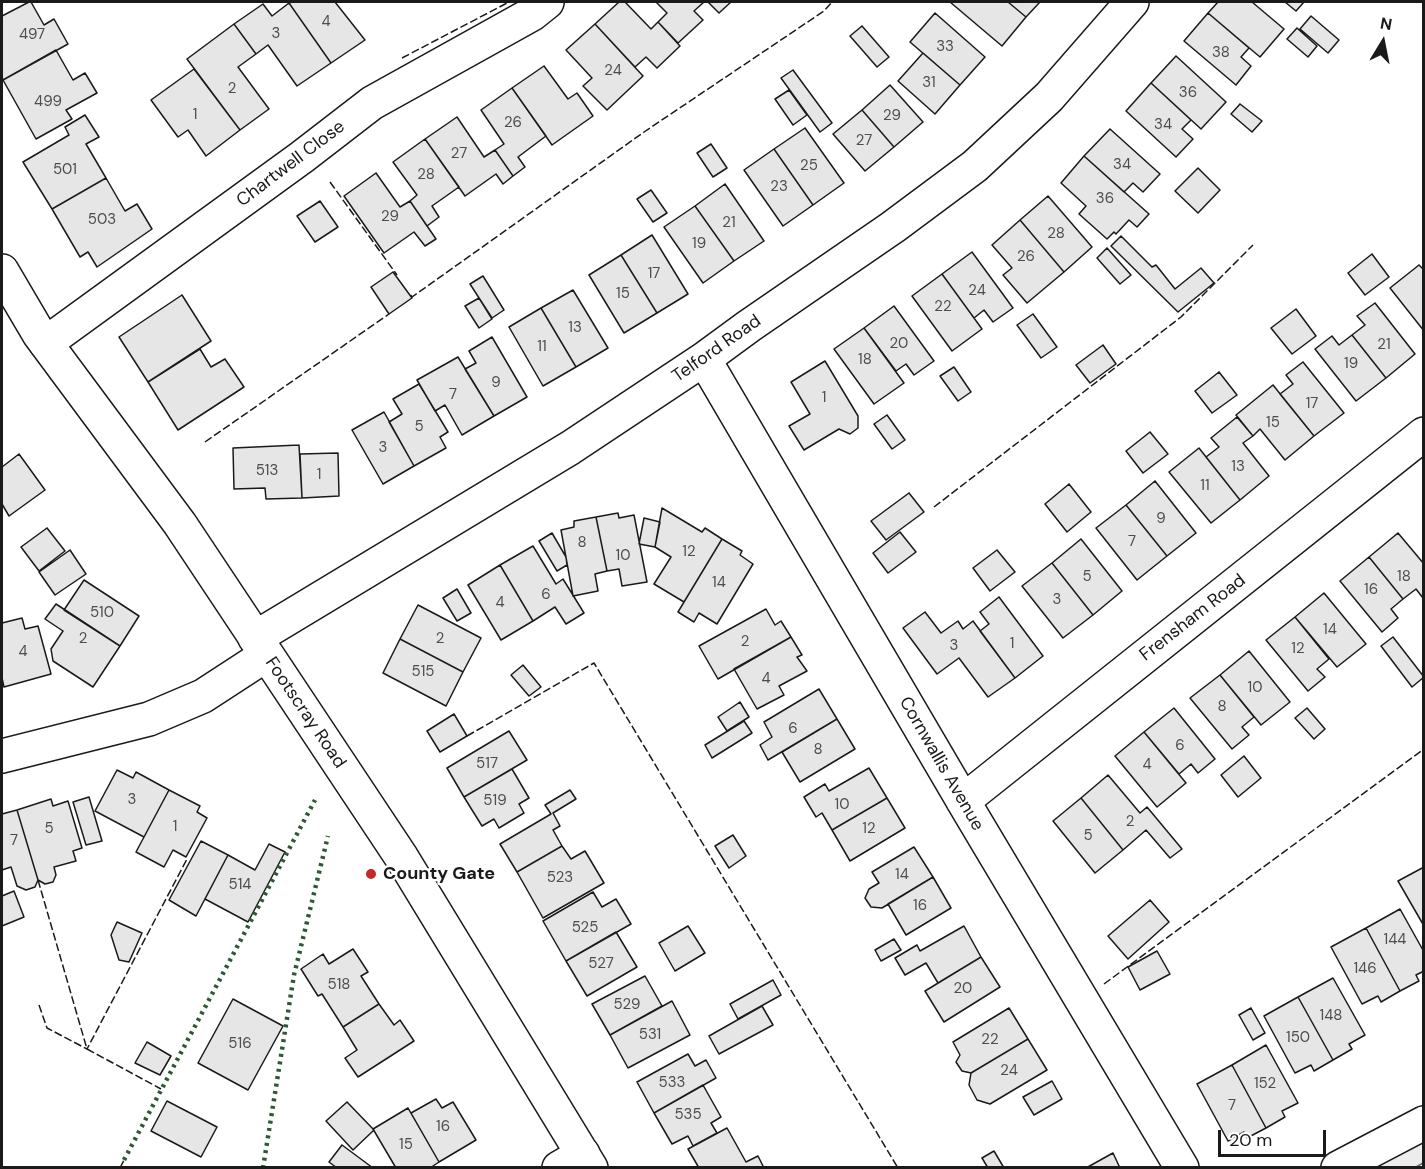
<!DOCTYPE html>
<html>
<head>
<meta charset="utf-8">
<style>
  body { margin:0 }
  #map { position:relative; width:1425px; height:1169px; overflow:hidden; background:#fff; font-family:"DM Sans",sans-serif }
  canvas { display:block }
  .frame { position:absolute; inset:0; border:3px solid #1a1a1a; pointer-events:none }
  .north { position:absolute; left:1353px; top:12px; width:60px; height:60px; -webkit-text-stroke:4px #fff; paint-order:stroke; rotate:10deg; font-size:16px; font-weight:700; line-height:24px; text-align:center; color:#1a1a1a }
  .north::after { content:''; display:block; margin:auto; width:21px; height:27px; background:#1a1a1a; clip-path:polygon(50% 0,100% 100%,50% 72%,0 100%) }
  .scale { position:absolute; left:1218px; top:1130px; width:108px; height:27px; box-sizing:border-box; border:3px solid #1a1a1a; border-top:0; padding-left:8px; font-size:18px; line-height:21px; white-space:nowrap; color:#1a1a1a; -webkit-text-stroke:4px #fff; paint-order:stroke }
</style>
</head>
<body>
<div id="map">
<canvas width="1425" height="1169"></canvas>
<div class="frame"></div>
<div class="north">N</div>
<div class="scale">20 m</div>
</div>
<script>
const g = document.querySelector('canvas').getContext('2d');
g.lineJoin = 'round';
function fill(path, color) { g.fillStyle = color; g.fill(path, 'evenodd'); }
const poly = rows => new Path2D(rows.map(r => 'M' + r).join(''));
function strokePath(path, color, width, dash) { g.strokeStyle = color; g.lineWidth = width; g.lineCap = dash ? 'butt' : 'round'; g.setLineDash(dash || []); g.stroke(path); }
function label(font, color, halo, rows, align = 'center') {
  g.font = font + ' "DM Sans",sans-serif'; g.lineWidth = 4.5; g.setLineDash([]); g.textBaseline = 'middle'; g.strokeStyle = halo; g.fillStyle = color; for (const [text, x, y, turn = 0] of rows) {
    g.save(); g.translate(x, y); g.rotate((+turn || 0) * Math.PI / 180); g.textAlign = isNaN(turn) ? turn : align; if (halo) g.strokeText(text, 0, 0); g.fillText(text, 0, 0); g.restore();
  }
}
const built = poly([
  [1423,1138,1423,1163,1416,1167,1367,1168,1423,1138]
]);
const building = poly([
  [29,2,31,2,44,25,54,19,68,44,3,80,2,77,2,16,29,2],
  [292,2,335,2,365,40,331,63,289,3,292,2],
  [619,2,625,2,651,29,658,22,680,46,657,68,646,57,635,67,595,24,619,2],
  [656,2,704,2,694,11,703,20,678,43,658,22,667,13,656,2],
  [708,2,731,2,719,13,708,2],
  [950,2,1008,2,1026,17,1002,46,950,2],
  [1008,2,1040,2,1026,17,1008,2],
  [1218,2,1252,2,1284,29,1260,57,1208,13,1218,2],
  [1285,2,1304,2,1296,11,1285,2],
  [289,3,331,63,297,86,268,45,256,54,234,24,263,4,272,16,289,3],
  [935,13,985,57,960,85,910,42,935,13],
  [1208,13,1249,48,1241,57,1251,66,1236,85,1184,41,1208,13],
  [1311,16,1339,40,1328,53,1300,29,1311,16],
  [234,24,256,54,238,67,269,109,240,130,187,59,234,24],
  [595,24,643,76,607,110,583,86,592,78,566,50,595,24],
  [862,26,889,57,877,67,850,36,862,26],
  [1297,28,1317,46,1308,57,1287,39,1297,28],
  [56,50,73,80,85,73,97,93,66,110,72,119,36,139,3,80,56,50],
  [923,53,960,85,935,114,898,81,923,53],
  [1176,56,1226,102,1201,129,1151,83,1176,56],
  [544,66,568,99,577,93,593,116,552,145,512,88,544,66],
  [194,69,240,130,206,156,188,130,178,137,151,100,194,69],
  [793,70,832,123,820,132,781,78,793,70],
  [1151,83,1191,120,1182,129,1193,139,1176,157,1126,111,1151,83],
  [890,85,923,122,894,147,862,110,890,85],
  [512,88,546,136,518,157,525,167,513,176,495,150,504,144,481,110,512,88],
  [789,90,807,115,793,125,775,99,789,90],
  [1240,104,1262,121,1252,132,1231,114,1240,104],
  [862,110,894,147,865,171,833,134,862,110],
  [85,115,99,137,86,144,106,178,52,209,23,162,69,135,65,127,85,115],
  [457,117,484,157,495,150,513,176,503,184,496,174,465,196,425,139,457,117],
  [805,128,844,183,813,205,774,149,805,128],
  [1110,129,1160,174,1143,192,1133,183,1124,192,1084,156,1110,129],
  [425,139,459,187,432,206,439,217,427,226,410,201,417,195,393,162,425,139],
  [711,144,727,168,713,177,697,153,711,144],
  [774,149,813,205,783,226,744,170,774,149],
  [1084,156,1149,214,1137,227,1129,220,1116,234,1114,232,1107,239,1079,214,1086,206,1061,183,1084,156],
  [1198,168,1220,190,1198,213,1175,191,1198,168],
  [376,173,400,207,410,201,436,239,425,246,414,232,384,253,344,196,376,173],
  [106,178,125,211,137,204,152,229,97,267,88,252,80,257,52,209,106,178],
  [725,184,764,241,734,261,695,206,725,184],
  [651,190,667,213,653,222,637,199,651,190],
  [1048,196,1092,247,1064,272,1020,220,1048,196],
  [320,201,338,227,315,242,297,216,320,201],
  [695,206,734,261,703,283,664,227,695,206],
  [1020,220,1064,272,1027,303,1003,275,1012,268,992,245,1020,220],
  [652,235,688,294,657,313,621,255,652,235],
  [1121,236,1152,267,1156,265,1175,289,1201,268,1214,283,1178,312,1111,246,1121,236],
  [1107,248,1131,275,1120,284,1097,258,1107,248],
  [972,252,1013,308,993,322,984,310,974,318,942,274,972,252],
  [1372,254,1389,277,1365,295,1348,273,1372,254],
  [621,255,657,313,624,333,589,275,621,255],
  [1419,265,1424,270,1424,331,1390,288,1419,265],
  [393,272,412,298,389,314,371,287,393,272],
  [942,274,982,329,952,351,912,296,942,274],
  [483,276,504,310,492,318,470,284,483,276],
  [573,290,608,348,576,367,541,308,573,290],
  [182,295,211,341,148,382,119,337,182,295],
  [479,298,492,319,479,328,465,306,479,298],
  [1375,303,1415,354,1386,378,1352,335,1365,325,1357,316,1375,303],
  [894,306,934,361,914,375,906,364,896,371,864,328,894,306],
  [541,308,576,367,543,386,509,327,541,308],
  [1296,309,1316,336,1292,354,1271,328,1296,309],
  [1033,314,1057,347,1041,358,1017,325,1033,314],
  [864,328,904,383,874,404,834,349,864,328],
  [1352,335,1386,378,1356,401,1315,349,1332,336,1339,345,1352,335],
  [492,337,527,397,494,416,465,369,476,363,469,351,492,337],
  [1103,345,1116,364,1090,383,1076,365,1103,345],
  [200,349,211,367,225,359,244,387,178,430,148,382,200,349],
  [458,357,494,416,462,435,445,405,435,411,417,380,458,357],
  [825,361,858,416,858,428,850,434,839,429,804,450,789,426,810,414,791,382,825,361],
  [1303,362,1344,413,1314,436,1280,394,1293,384,1286,375,1303,362],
  [954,367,971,392,958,401,940,376,954,367],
  [1219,372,1237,395,1212,413,1195,391,1219,372],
  [419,384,448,432,440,437,446,448,414,466,389,422,402,414,393,399,419,384],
  [1273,385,1314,436,1285,460,1260,429,1253,436,1236,415,1273,385],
  [384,412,414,466,383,484,352,430,384,412],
  [887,415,905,440,892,449,874,424,887,415],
  [1237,417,1253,436,1243,443,1269,476,1240,500,1206,457,1219,447,1211,438,1237,417],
  [1150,432,1168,454,1143,473,1126,451,1150,432],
  [299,445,302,498,266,499,265,488,234,489,233,448,299,445],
  [1199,448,1240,500,1211,523,1169,472,1199,448],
  [338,453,339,496,302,498,300,454,338,453],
  [19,454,45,490,9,516,2,504,2,467,19,454],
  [1155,481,1196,533,1167,556,1126,505,1155,481],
  [1069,484,1091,512,1067,532,1045,504,1069,484],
  [909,493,924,512,886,540,871,521,909,493],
  [1126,505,1167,556,1137,580,1096,528,1126,505],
  [662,508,702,532,705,528,722,539,684,602,654,584,671,557,655,547,662,508],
  [618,513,619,518,634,515,647,582,622,586,619,569,607,571,596,517,618,513],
  [596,517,607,571,595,574,598,591,573,596,561,530,574,527,574,521,596,517],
  [644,518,660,522,655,547,639,544,644,518],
  [47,528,65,551,39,571,21,547,47,528],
  [900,532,916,552,888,573,873,553,900,532],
  [552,533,566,557,567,565,557,571,539,541,552,533],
  [1398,533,1424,564,1423,598,1416,589,1403,599,1369,557,1398,533],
  [722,539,742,551,740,555,753,564,717,624,699,613,694,622,678,612,722,539],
  [1081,539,1122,591,1093,615,1052,563,1081,539],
  [533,546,556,584,563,579,584,613,566,624,555,607,533,621,500,565,533,546],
  [70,550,86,574,55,595,39,572,70,550],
  [997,550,1015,572,990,591,973,568,997,550],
  [1369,557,1403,599,1391,609,1398,618,1382,632,1340,581,1369,557],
  [1052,563,1093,615,1063,638,1022,586,1052,563],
  [500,565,533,621,501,640,468,585,500,565],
  [84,580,139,616,120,646,64,610,84,580],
  [457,589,471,613,457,621,443,598,457,589],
  [1324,593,1366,644,1337,667,1295,617,1324,593],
  [999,597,1043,656,1015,678,980,631,989,624,980,612,999,597],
  [56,604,120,646,93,687,53,661,51,649,63,631,45,619,56,604],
  [418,605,481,638,463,672,400,639,418,605],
  [766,609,775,625,781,621,791,637,718,679,699,646,766,609],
  [925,612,941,633,958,621,963,629,973,621,1015,678,988,697,959,658,937,674,903,628,925,612],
  [1295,617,1329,659,1317,669,1325,677,1308,691,1266,640,1295,617],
  [22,618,25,629,38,626,51,674,4,687,2,678,2,623,22,618],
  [791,637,802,655,797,657,807,671,779,686,784,695,757,709,734,669,791,637],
  [1393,637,1424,677,1412,687,1381,646,1393,637],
  [400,639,463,672,446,706,383,673,400,639],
  [1249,651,1290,702,1261,725,1220,675,1249,651],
  [523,665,541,687,529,696,511,675,523,665],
  [1220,675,1254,717,1242,727,1249,735,1232,749,1190,698,1220,675],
  [819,689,837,719,768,760,760,745,772,737,764,722,819,689],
  [740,702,749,717,727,731,718,717,740,702],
  [1174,708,1215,759,1198,773,1191,764,1179,774,1144,732,1174,708],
  [1307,708,1325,729,1314,739,1295,718,1307,708],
  [454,714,467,736,440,752,427,731,454,714],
  [837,719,855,749,800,782,782,752,837,719],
  [744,721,752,733,712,758,705,745,744,721],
  [509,731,527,760,464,797,447,768,509,731],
  [1144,732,1186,783,1157,807,1115,756,1144,732],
  [1244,756,1261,778,1238,797,1221,775,1244,756],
  [869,768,887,798,832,830,822,813,816,817,804,797,825,784,829,791,869,768],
  [512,769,529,798,519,804,524,813,499,828,494,819,482,826,464,797,512,769],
  [117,770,133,778,136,772,169,790,144,837,95,811,117,770],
  [1108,775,1140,813,1147,807,1182,849,1170,858,1146,830,1123,850,1081,798,1108,775],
  [169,790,200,806,197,812,207,818,186,857,173,850,164,867,136,852,169,790],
  [570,790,576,799,553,813,560,826,553,830,562,846,517,872,500,844,551,814,545,805,570,790],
  [89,797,102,841,86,845,73,802,89,797],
  [887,798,905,828,850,861,832,830,887,798],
  [1081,798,1123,850,1095,873,1053,821,1081,798],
  [51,799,53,806,68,801,82,848,73,851,76,861,54,867,56,875,53,882,45,884,38,880,17,810,51,799],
  [17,810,38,880,35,887,26,890,17,886,11,867,2,870,2,814,17,810],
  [733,835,746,856,729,868,715,846,733,835],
  [201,841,228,855,196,916,169,900,201,841],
  [269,844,285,852,248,922,205,899,228,855,255,870,269,844],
  [562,846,571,859,585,851,604,883,543,918,517,872,562,846],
  [914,847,933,877,882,908,871,907,865,898,869,889,879,883,872,872,914,847],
  [1424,867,1424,926,1398,881,1424,867],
  [933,877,951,908,906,935,888,904,933,877],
  [14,891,24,917,2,926,2,896,14,891],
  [593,892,602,907,616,899,631,924,566,961,543,921,593,892],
  [1150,900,1169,922,1128,959,1108,936,1150,900],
  [1400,909,1424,952,1424,971,1416,975,1419,981,1400,991,1366,928,1400,909],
  [117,922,142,933,129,962,119,960,111,935,117,922],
  [688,926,705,953,675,971,659,943,688,926],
  [964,926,981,957,938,983,926,963,905,975,895,958,917,945,920,951,964,926],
  [1366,928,1400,991,1381,1002,1378,996,1362,1004,1331,947,1366,928],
  [616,932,637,967,587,996,566,961,616,932],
  [894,939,901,950,881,961,875,950,894,939],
  [353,949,368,972,361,976,379,1004,343,1027,322,994,318,996,301,969,323,954,329,964,353,949],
  [1157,951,1170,974,1140,990,1128,967,1157,951],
  [981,957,1000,987,944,1022,925,991,981,957],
  [645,976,662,1006,610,1035,592,1004,645,976],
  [1333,978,1365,1035,1349,1044,1352,1049,1333,1060,1298,997,1333,978],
  [773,980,781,995,738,1019,730,1004,773,980],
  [1298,997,1333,1060,1314,1071,1311,1065,1295,1073,1264,1016,1298,997],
  [233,999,283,1026,248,1090,198,1063,233,999],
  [672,1001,690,1035,628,1068,610,1035,672,1001],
  [379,1004,394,1025,400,1020,414,1041,358,1077,345,1058,357,1050,343,1027,379,1004],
  [762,1006,773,1025,719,1054,709,1036,762,1006],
  [1009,1008,1028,1039,971,1073,962,1071,956,1062,960,1055,953,1042,1009,1008],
  [1251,1008,1265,1033,1253,1040,1239,1015,1251,1008],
  [1028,1039,1047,1070,990,1104,977,1100,969,1085,971,1073,1028,1039],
  [147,1042,171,1056,160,1075,135,1063,147,1042],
  [1266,1045,1298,1103,1282,1111,1285,1117,1266,1128,1232,1065,1266,1045],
  [688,1054,695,1066,706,1060,716,1078,654,1113,637,1082,688,1054],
  [1232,1065,1266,1128,1247,1138,1244,1132,1228,1141,1197,1084,1232,1065],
  [1052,1081,1062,1099,1034,1115,1023,1097,1052,1081],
  [703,1085,721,1117,711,1123,717,1133,693,1146,688,1136,672,1144,654,1113,703,1085],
  [436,1099,442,1108,453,1102,476,1140,439,1162,411,1113,436,1099],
  [167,1101,217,1127,201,1157,151,1131,167,1101],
  [347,1102,374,1130,353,1150,326,1121,347,1102],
  [408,1108,439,1162,430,1168,396,1168,373,1129,408,1108],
  [727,1128,746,1162,758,1156,764,1168,699,1168,688,1149,727,1128],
  [342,1145,373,1168,337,1168,329,1162,342,1145],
  [994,1151,1004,1168,988,1168,982,1158,994,1151],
  [1113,1153,1120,1168,1086,1168,1113,1153]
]);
const street = poly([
  [46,343,302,157,372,103,532,14,547,2],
  [704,359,969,811,1182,1168],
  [255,638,570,448,704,359,749,326,893,227,975,166,1049,97,1132,2],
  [2,756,149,719,203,696,266,655],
  [963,801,1424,434],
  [559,1168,583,1154],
  [1338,1168,1424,1123]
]);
const primary = poly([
  [2,271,39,334,180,524,402,858,591,1168]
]);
const hedge = poly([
  [124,1160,315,800],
  [263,1168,294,975,328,836]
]);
const fence = poly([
  [402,58,509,2],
  [330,182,397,275],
  [411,295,412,297,644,132,824,11,832,2],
  [205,442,389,314],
  [934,507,1181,317,1253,245],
  [467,736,594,663,898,1168],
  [38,880,87,1049,161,1089],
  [1104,984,1424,749],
  [39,1005,47,1028,87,1049,187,859],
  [120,1168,124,1160]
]);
const markers = [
  [371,874,6,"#c62828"]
];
const numberNames = [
  ["4",326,22],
  ["3",276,34],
  ["497",32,35],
  ["33",945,47],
  ["38",1221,53],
  ["24",613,71],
  ["31",929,83],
  ["2",232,89],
  ["36",1188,93],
  ["499",48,102],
  ["1",195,115],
  ["29",892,116],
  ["26",513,123],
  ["34",1163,125],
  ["27",864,141],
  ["27",459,154],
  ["34",1122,165],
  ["25",809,166],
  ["501",65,170],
  ["28",426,175],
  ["23",779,187],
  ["36",1105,199],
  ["29",390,217],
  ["503",102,220],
  ["21",729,223],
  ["28",1056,234],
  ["19",699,244],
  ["26",1026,257],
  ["17",654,274],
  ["24",977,291],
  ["15",623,294],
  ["22",943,307],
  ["13",575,328],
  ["20",899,344],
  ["21",1384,345],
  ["11",542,347],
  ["18",865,360],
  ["19",1351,364],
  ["9",496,383],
  ["7",453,395],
  ["1",824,398],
  ["17",1312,404],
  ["15",1273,423],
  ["5",419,427],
  ["3",383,448],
  ["13",1238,467],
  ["513",267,471],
  ["1",319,475],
  ["11",1205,486],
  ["9",1161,519],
  ["7",1132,542],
  ["8",582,543],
  ["12",689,552],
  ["10",623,556],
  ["5",1087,577],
  ["18",1404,577],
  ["14",719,583],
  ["16",1371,590],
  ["6",546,595],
  ["3",1057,600],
  ["4",500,603],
  ["510",102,613],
  ["14",1330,630],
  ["2",83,639],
  ["2",440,639],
  ["2",745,642],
  ["1",1012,644],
  ["3",954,646],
  ["12",1298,649],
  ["4",23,652],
  ["515",423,672],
  ["4",766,679],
  ["10",1255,688],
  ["8",1222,707],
  ["6",793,729],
  ["6",1180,746],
  ["8",818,750],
  ["517",487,764],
  ["4",1147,765],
  ["3",132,800],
  ["519",495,801],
  ["10",842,805],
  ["2",1130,822],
  ["1",175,827],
  ["5",49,829],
  ["12",869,829],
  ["5",1088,836],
  ["7",14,841],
  ["14",902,875],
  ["523",560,878],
  ["514",240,885],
  ["16",920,906],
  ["525",585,928],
  ["144",1395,940],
  ["527",601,964],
  ["146",1365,969],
  ["518",339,985],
  ["20",963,989],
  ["529",627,1005],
  ["148",1331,1016],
  ["531",650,1035],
  ["150",1298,1038],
  ["22",990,1040],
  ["516",240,1044],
  ["24",1009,1071],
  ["533",672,1083],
  ["152",1265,1084],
  ["7",1232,1106],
  ["535",688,1115],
  ["16",443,1127],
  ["15",406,1145]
];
const streetNames = [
  ["Chartwell Close",291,164,-37],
  ["Telford Road",717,349,-35],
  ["Frensham Road",1193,618,-38],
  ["Footscray Road",305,713,56],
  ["Cornwallis Avenue",941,764,60]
];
const poiNames = [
  ["County Gate",383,874]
];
fill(built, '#ededed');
strokePath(built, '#6a6a6a', 1.5);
fill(building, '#e6e6e6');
strokePath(building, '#1a1a1a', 1.5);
strokePath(street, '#1a1a1a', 36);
strokePath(primary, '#1a1a1a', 36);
strokePath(street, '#fff', 33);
strokePath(primary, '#fff', 33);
strokePath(hedge, '#2b5a34', 4.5, [3, 4.5]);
strokePath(fence, '#1a1a1a', 1.5, [8, 3]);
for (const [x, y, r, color] of markers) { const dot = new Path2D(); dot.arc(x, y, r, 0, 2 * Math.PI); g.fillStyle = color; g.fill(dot); strokePath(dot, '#fff', 2); }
label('15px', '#4d4d4d', null, numberNames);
label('18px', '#1a1a1a', '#fff', streetNames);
label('bold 18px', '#1a1a1a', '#fff', poiNames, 'left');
</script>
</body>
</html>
